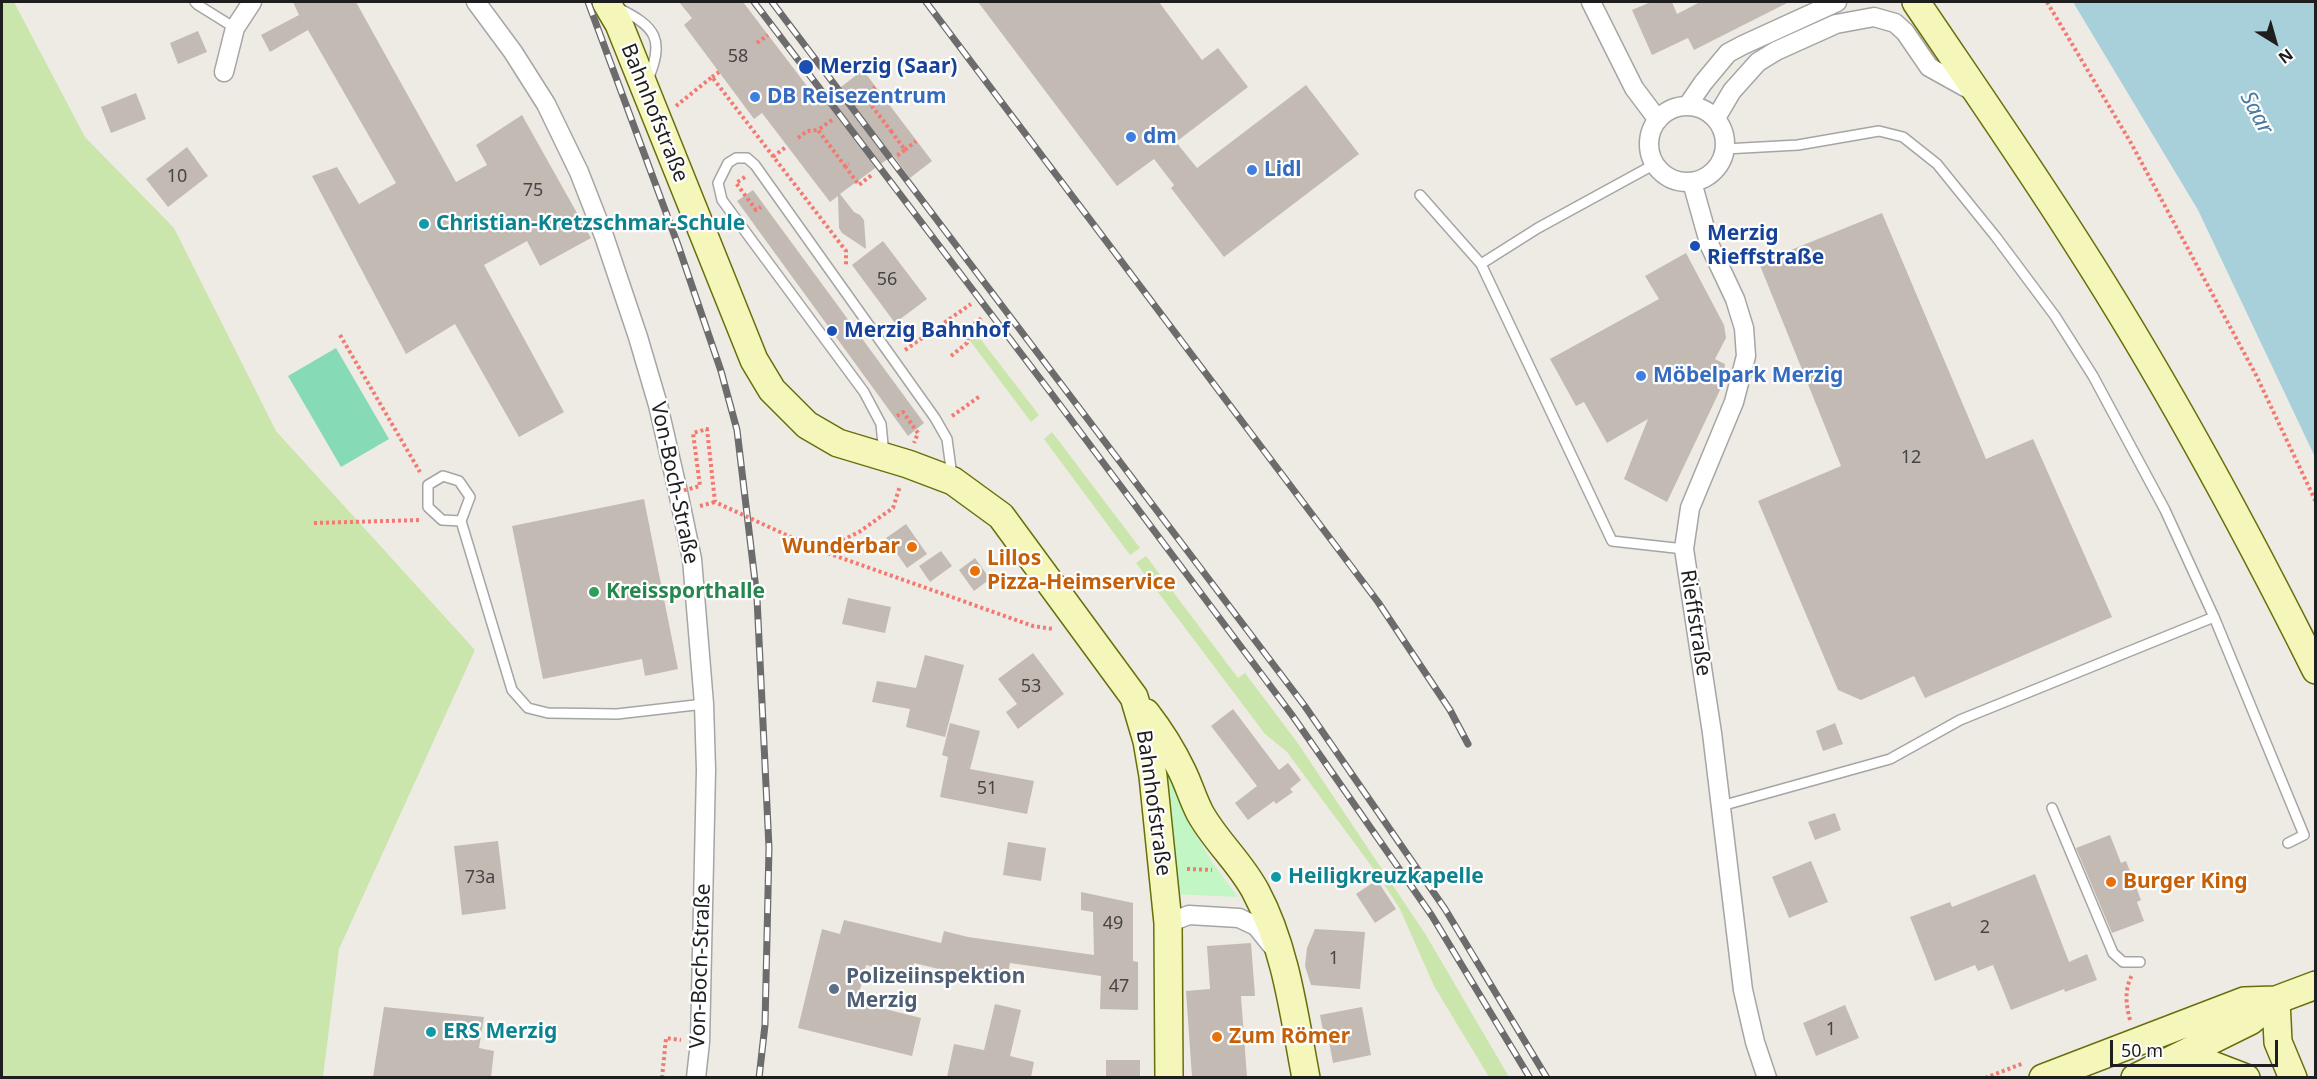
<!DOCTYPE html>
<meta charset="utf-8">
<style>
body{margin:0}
#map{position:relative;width:2317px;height:1079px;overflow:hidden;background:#eeebe4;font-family:"Noto Sans",sans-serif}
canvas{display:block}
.frame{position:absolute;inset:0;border:3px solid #1e1e1e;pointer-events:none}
.north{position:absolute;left:2245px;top:12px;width:60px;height:60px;-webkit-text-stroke:4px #fff;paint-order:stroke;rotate:143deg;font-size:16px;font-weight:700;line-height:24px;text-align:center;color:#1e1e1e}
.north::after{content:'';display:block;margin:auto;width:21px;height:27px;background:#1e1e1e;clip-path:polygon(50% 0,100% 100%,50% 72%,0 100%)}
.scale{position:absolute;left:2110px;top:1040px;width:168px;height:27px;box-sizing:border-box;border:3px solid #1e1e1e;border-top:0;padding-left:8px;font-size:18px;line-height:21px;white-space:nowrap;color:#1e1e1e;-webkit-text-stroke:4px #fff;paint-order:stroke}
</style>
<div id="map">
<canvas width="2317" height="1079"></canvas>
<div class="frame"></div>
<div class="north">N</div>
<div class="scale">50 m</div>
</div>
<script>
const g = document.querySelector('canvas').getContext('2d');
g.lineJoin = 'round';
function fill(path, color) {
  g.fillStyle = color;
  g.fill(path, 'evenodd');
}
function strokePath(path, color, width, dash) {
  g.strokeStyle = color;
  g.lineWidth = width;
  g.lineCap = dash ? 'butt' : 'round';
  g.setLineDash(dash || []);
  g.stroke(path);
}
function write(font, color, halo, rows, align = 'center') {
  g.font = font + ' "Noto Sans",sans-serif';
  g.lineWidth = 4.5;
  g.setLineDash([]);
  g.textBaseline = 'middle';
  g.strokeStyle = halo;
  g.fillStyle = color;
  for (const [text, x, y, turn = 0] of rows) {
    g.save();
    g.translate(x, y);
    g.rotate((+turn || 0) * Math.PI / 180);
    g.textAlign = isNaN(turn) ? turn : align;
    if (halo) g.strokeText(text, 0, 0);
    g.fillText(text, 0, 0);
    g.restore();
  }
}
fill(new Path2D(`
 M2,2h12l71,135 89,91 102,203 199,219 -136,299 -16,128h-321z
 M975,332l64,83 -8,7 -63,-84z
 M1052,432l88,116 -10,7 -86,-116z
 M1146,556l92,122 7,-5 52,69 129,193 83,142h-20l-55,-91 -34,-77 -22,-34 -91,-123 -22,-18 -129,-171z`), '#cbe6ac');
fill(new Path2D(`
 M1171,777l23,54 18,31 26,35 -66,-3 -11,-114z`), '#c3f6c5');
fill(new Path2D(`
 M336,348l53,91 -48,28 -53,-91z`), '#86dab6');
fill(new Path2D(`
 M2073,2h242v455l-117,-247z`), '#a7d0da');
fill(new Path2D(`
 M293,2h63l100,180 31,-17 -11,-20 46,-30 69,123 -51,28 -13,-25 -43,24 80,147 -45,25 -64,-113 -49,30 -94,-178 25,-9 22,37 37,-21 -88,-153 -38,22 -9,-17 38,-20z
 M679,2h64l77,101 43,-33 69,91 -22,17 -17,-23 -53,39 14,18 6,3 4,5 2,29 -24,-16 -3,-5 -1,-32 -8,6 -68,-89 -8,6 -70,-94 8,-7z
 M978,2h181l43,58 16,-12 30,39 -72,55 21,26 109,-83 53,69 -135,103 -53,-69 3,-3 -20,-26 -37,27z
 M1651,2h21l5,12 23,-12h89l-95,48 -6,-12 -36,17 -20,-45z
 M198,31l9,21 -29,12 -8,-21z
 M136,93l10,26 -35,14 -10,-26z
 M187,147l21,29 -40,31 -22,-28z
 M753,190l171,233 -16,13 -171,-235z
 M1882,213l104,246 47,-20 79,178 -187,81 -11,-22 -53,24 -23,-10 -80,-189 83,-35 -82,-203z
 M883,241l44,58 -32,24 -43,-58z
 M1686,253l38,72 2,13 -11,21 10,5 -4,24 -54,114 -43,-23 24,-60 -41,24 -23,-41 -8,4 -26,-47 109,-60 -14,-23z
 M644,499l34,170 -33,7 -3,-17 -99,20 -31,-153z
 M906,524l21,30 -20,14 -21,-30z
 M941,551l11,15 -22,16 -11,-16z
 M975,558l15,21 -16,12 -15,-21z
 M848,598l43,9 -6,26 -43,-9z
 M1033,653l31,41 -46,35 -12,-17 11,-8 -19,-25z
 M925,655l39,10 -19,72 -39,-10 4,-18 -38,-7 5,-21 39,7z
 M1233,709l46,61 9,-7 13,17 -11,9 3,3 -17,12 -2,-3 -26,19 -13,-17 22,-17 -46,-60z
 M950,723l30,8 -10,38 64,12 -7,33 -87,-17 8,-40 -6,-2z
 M1835,723l8,21 -20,7 -7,-20z
 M1835,813l6,17 -26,10 -7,-18z
 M2110,835l11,28 5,-2 15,39 -4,2 7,19 -32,12 -36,-85z
 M498,841l8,68 -44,6 -8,-69z
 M1008,842l38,6 -5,33 -38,-6z
 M1811,861l17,41 -39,16 -17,-41z
 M2035,874l34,88 18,-8 10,26 -32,12 -1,-3 -53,21 -18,-45 -15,6 -3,-6 -40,16 -25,-64 40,-15 2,5z
 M1377,880l19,29 -21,14 -19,-29z
 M1081,892l52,11v58l5,1v48l-38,-1 1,-33 -91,-13 -3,15 -48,-7v3l-45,-11 -3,13 -45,-11 -9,37 64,16 -9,38 -114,-28 24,-99 18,5 4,-14 97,23 3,-12 24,6 126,18 -1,-43 -12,-2z
 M1315,929l50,3 -5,57 -49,-4 -6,-19 2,-18z
 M1251,943l4,53h-14l6,81h-55l-6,-86 24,-2 -3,-43z
 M995,1004l26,6 -11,46 24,6 -3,15h-84l7,-33 30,6z
 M1845,1005l14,33 -43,18 -13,-33z
 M384,1007l100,10 -5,31 15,3 -3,26h-118z
 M1362,1007l9,48 -38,8 -5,-27h-4l-4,-21z
 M1106,1060h34v17h-34z`), '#c3bab4');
const lane = new Path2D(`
 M195,2l3,3 37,23
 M618,8c39,19 47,32 29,74
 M1725,149l73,-4 81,-14 24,6 34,27 59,73 59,79 38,60 72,134 49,107 90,218 -16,8
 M1420,195l61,69 57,-36 117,-64
 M1481,264l131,277 72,8
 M884,455l-3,-31 -17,-32 -142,-192 -4,-17 10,-20 8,-5h11l8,7 180,253 12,21 5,37
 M461,521l-19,-1 -14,-13v-22l15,-9 16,5 11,16 -9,24 51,169 16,18 20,5 69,1 87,-10
 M1721,806l169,-47 70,-39 254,-103
 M2052,808l61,145 10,9h17`);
const street = new Path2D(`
 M476,2l37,50 33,52 33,68 25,64 34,101 20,68 20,87 14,67 12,145 2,66 -6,272 -4,36
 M1591,2l43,86 24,32
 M224,72l11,-44 17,-26
 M1688,105l15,-22 25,-30 15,-8 94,-43
 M1649 144a38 38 0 1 1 76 0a38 38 0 1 1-76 0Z
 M1716,118l16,-27 26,-29 18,-11 60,-27 38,-7 21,6 10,9 24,35 45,25
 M1692,182l18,64 25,53 9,29 2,28 -12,46 -44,106 -6,41 28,184 31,257 12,52 12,36
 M1168,923l21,-8 50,3 17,8 16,20`);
const secondary = new Path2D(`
 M606,2l13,22 135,336 18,30 35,35 31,18 70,21 45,17 48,35 133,181 13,44 6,35 15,147 1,155
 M1916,2c54,80 109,159 161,241 88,137 166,281 239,427
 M1146,713c14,18 26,37 36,58 7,14 11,29 18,42 16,29 41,50 56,79 30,56 38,123 50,186
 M2276,1000l2,42 15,36
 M2170,1068l37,-5 39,15
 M2043,1078l201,-77 32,-1
 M2135,1078l115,-57 26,-21 40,-15`);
strokePath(lane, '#a5a5a5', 12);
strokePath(street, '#a5a5a5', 21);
strokePath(secondary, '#686f0a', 30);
strokePath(new Path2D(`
 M2047,2l84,141 125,232 60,127
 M757,43l11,-8
 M712,77l7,-5
 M864,96l11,-9
 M868,101l23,30 -3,3
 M676,106l36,-29 134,174v14
 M832,120l-14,10 27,36 4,-2
 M891,131l14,19 -10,7
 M798,138l9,-7 11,-1
 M905,150l11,-9
 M773,157l14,-11
 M845,166l14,19 14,-11
 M745,177l-9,6 20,27 5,-3
 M340,335l80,137
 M905,350l66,-46
 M951,356l16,-13 4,-17 11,-8
 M897,416l6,-4 15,21 -4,10
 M952,416l28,-20
 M700,506l15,-4
 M314,523l107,-3
 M821,551l38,-19 34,-24 7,-22
 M822,551l211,75 20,3
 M1187,869l25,1
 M2130,1020c-4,-15 -6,-30 2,-45
 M532,1078h12
 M662,1078l4,-40 15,2
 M1985,1078l39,-15`), '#f27a71', 4, [3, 3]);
strokePath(lane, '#fff', 9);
strokePath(street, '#fff', 18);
strokePath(secondary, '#f5f6ba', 27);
const rail = new Path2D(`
 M588,2l90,243 43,126 16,59 20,168 12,250 -4,177 -6,53
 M754,2l297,391 241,322 140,201 98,162
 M772,2l532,703 141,204 102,169
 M926,2l452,600 72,108 18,34`);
strokePath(rail, '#6c6c6c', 7);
strokePath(rail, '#fff', 4.5, [14]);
strokePath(new Path2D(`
 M678,492l22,-6 -7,-53 14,-4 8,73 106,49`), '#f27a71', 4, [3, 3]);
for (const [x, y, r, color] of [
 [806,67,8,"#1a4fb4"],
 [755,97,6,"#3f7fe0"],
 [1131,137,6,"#3f7fe0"],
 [1252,170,6,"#3f7fe0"],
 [424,224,6,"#0f9aa8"],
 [1695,246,6,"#1a4fb4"],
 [832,331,6,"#1a4fb4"],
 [1641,376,6,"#3f7fe0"],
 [912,547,6,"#e8710a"],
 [975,571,6,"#e8710a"],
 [594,592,6,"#2e9e5b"],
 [1276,877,6,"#0f9aa8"],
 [2111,882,6,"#e8710a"],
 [834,989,6,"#5c6f8a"],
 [431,1032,6,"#0f9aa8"],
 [1217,1037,6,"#e8710a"]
]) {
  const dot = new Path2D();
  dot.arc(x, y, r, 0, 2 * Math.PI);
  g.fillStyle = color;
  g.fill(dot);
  strokePath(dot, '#fff', 2);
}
write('18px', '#474544', null, [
 ["58",738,57],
 ["10",177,177],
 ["75",533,191],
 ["56",887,280],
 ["12",1911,458],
 ["53",1031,687],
 ["51",987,789],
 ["73a",480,878],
 ["49",1113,924],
 ["2",1985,928],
 ["1",1334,959],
 ["47",1119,987],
 ["1",1831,1030]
]);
write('bold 21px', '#164399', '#fff', [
 ["Merzig (Saar)",820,67],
 ["Merzig",1707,234],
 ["Rieffstraße",1707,258],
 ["Merzig Bahnhof",844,331]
], 'left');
write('bold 21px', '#366cbe', '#fff', [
 ["DB Reisezentrum",767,97],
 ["dm",1143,137],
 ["Lidl",1264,170],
 ["Möbelpark Merzig",1653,376]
], 'left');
write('21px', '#1e1e1e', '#fff', [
 ["Bahnhofstraße",654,113,68],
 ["Von-Boch-Straße",674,483,78],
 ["Rieffstraße",1695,623,81],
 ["Bahnhofstraße",1153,803,82],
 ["Von-Boch-Straße",701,966,-88]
]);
write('bold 21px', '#0d838f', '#fff', [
 ["Christian-Kretzschmar-Schule",436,224],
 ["Heiligkreuzkapelle",1288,877],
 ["ERS Merzig",443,1032]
], 'left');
write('bold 21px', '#c56008', '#fff', [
 ["Wunderbar",900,547,"right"],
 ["Lillos",987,559],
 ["Pizza-Heimservice",987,583],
 ["Burger King",2123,882],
 ["Zum Römer",1229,1037]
], 'left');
write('bold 21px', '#27864d', '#fff', [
 ["Kreissporthalle",606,592]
], 'left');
write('bold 21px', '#4e5e75', '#fff', [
 ["Polizeiinspektion",846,977],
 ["Merzig",846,1001]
], 'left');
write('italic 22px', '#4c7aa0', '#fff', [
 ["Saar",2256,113,62]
]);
</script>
